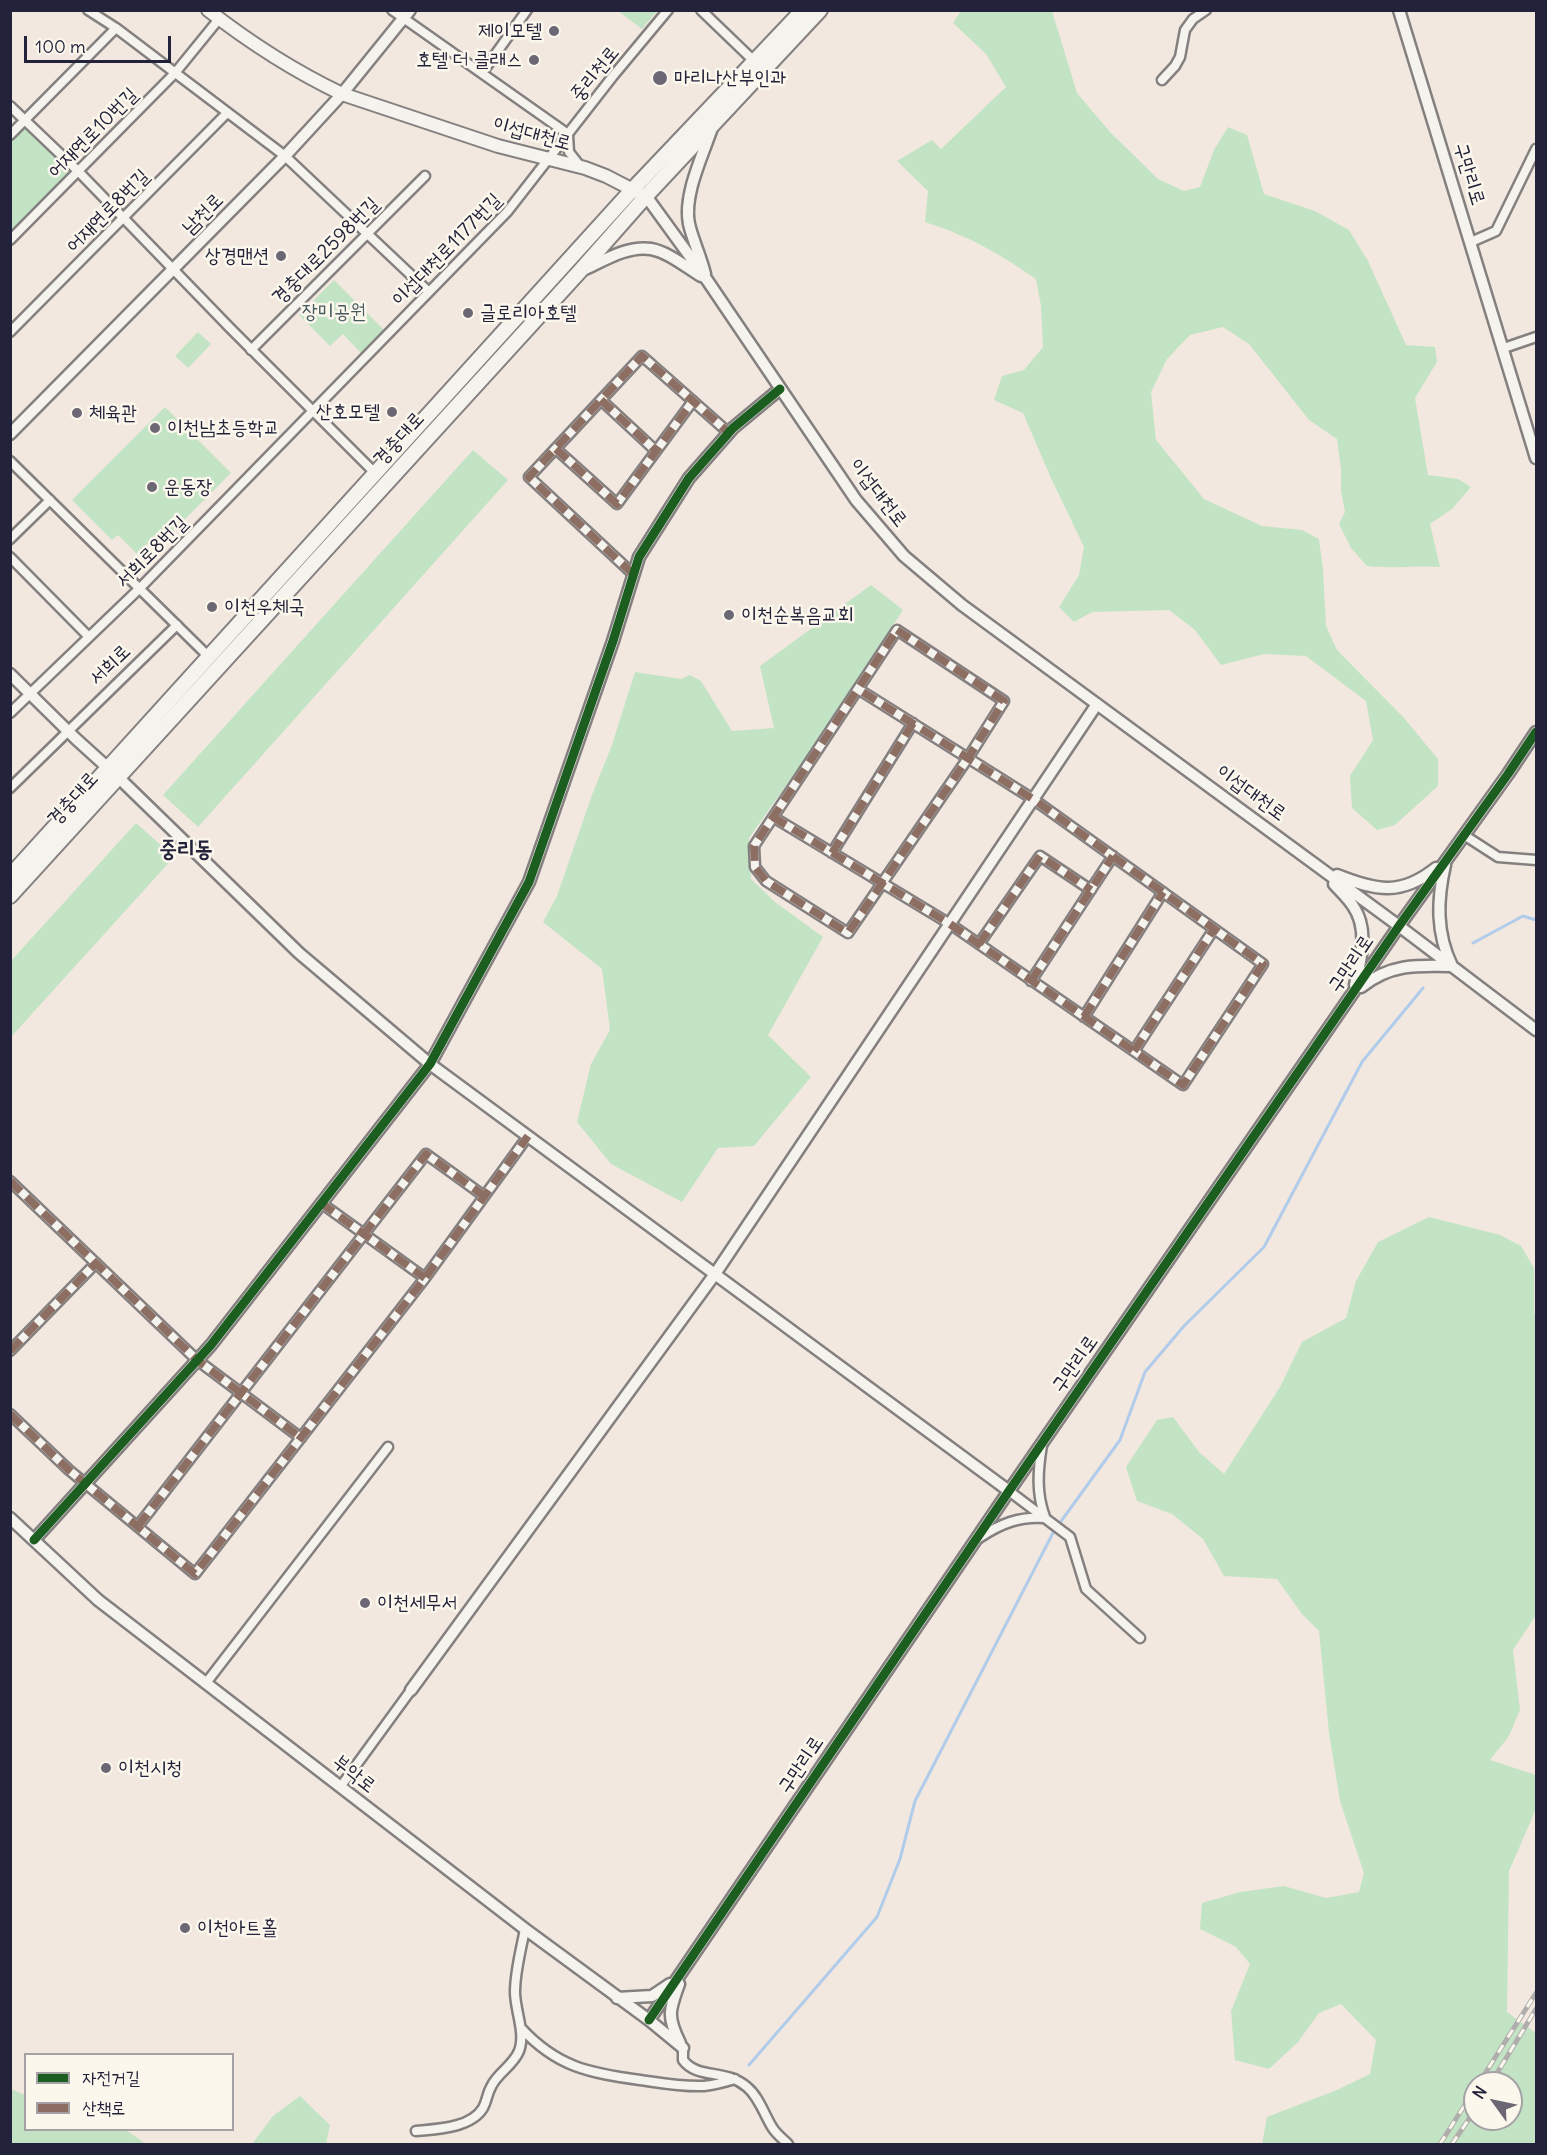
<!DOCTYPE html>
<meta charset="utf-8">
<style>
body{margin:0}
#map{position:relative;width:1547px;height:2155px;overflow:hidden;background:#f2e8df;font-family:Delius,"Poor Story",sans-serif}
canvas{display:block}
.frame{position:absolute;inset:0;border:12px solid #22223b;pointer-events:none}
.legend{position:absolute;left:24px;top:2053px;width:210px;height:78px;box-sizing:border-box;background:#fbf7ec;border:2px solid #a4a2a5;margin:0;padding:8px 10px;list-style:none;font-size:18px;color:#22223b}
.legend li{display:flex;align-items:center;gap:12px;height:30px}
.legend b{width:30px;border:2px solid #a4a2a5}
.north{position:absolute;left:1463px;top:2071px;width:60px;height:60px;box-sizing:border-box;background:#fbf7ec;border:2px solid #a4a2a5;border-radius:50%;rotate:303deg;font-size:16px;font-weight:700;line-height:24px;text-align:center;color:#22223b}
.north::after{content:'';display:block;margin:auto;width:21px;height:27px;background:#6b6774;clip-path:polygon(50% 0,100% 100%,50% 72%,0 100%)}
.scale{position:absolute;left:24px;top:36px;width:147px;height:27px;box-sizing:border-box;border:3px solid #22223b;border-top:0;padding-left:8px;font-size:18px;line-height:21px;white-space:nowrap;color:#22223b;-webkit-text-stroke:4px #fbf7ec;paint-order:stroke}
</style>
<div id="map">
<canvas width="1547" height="2155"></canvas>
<div class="frame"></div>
<ul class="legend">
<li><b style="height:8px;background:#1b5e20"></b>자전거길</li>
<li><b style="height:8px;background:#8d6e63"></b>산책로</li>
</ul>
<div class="north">N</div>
<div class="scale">100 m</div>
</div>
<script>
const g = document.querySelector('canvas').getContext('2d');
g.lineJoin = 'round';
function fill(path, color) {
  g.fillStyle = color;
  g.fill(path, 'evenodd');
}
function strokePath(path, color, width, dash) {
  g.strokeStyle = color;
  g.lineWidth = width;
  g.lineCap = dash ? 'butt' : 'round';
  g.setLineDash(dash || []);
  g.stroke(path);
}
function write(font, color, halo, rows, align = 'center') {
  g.font = font + ' Delius,"Poor Story",sans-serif';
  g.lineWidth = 5;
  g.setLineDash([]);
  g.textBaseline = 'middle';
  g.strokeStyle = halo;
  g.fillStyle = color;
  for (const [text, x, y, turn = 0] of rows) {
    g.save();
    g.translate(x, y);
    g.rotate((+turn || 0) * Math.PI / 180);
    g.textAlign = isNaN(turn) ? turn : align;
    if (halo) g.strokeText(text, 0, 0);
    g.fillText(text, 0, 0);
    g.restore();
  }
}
fill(new Path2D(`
 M618,11h39l-15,18z
 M961,11h91l25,82 33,39 48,47 26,12 16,-4 14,-37 14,-23 19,8 17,59 51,17 34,19 19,31 38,84 29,2 2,15 -22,36 13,77 30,4 13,8 -19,22 -22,15 10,43c-25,-2 -49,2 -73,-1l-16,-18 -12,-24 6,-12 -4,-21v-22l-4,-30 -28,-19 -60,-76 -26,-17 -33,8 -23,24 -16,33 5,48 48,59 58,27 40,4 17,9 4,31 3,56 11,24 67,68 34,41v27l-43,39 -18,5 -25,-22 -2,-32 23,-36 -7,-39 -60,-45 -42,-2 -43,11 -26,-35 -26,-20 -77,2 -18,10 -15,-15 20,-32 5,-28 -33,-69 -28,-65 -29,-13 8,-24 22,-6 19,-23 -2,-41 -5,-27c-38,-26 -67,-43 -111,-57l3,-31 -31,-30 35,-21 9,9 65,-62 -20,-33 -33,-31z
 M25,125l47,47 -61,62v-94z
 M334,280l50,50 -23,23 -18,-19 -13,12 -31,-31z
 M198,332l13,12 -23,24 -13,-12z
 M165,407l66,66 -76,76 -7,-6 -11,11 -19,-19 -6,5 -40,-40z
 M473,450l35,30 -310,347 -35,-32z
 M871,585l32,25 -104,157 -50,71 2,41 24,23 48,35 -55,98 43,42 -57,69 -36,2 -36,54 -71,-38 -34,-42 14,-58 19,-34 -8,-61 -59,-47 14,-26 35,-101 20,-50 23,-73 46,7 9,-4 11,6 31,50 42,-3 -14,-62z
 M136,823l38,34 -163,180v-76z
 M1429,1217l71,18 21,11 13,22v45l2,2v300l-23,35 7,60 -11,26 -19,24 46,15v34l-27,62 -2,141 29,21v111h-274l5,-27 70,-27 33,-16 6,-34 -35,-36 -22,9 -21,29 -29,27 -34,-9 -4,-49 19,-47 -14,-17 -36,-18 2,-26 38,-11 44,-6 42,12 33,-6 5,-19 -24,-72 -11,-68 -10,-102 -17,-17 -25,-35 -53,-3 -21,-37 -31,-25 -35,-13 -11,-34 31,-47 16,-3 26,35 25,22 56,-87 22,-45 44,-24 10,-37 22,-39zM1475,2083h36v36h-36z
 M11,2089l14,6 1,35h100l20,14h-135z
 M300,2096l30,29 -4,19h-74l21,-28z`), '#c2e4c4');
strokePath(new Path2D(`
 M1473,943l50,-27 13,4
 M749,2065l128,-148 23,-58 15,-58 139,-270 66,-91 25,-68 39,-46 80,-79 98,-185 61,-74`), '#b1ccea', 3);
const minor = new Path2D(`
 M88,10l28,18 169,128 144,136
 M392,10l176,124
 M701,10l54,52
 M482,73l45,-63
 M1162,80l13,-14 5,-9 5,-27 8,-11 13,-9
 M10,106l68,65 152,157 145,145
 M10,135l106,-107
 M568,135l1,17 11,14
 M10,240l165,-167 44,-54
 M1471,242l25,-11 40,-82
 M10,332l217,-219
 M1504,348l32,-11
 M251,350l174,-174
 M601,400l55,51
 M556,449l61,55 76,-103
 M10,461l199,196
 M10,539l40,-39
 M10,557l79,80
 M633,574l-104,-97 113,-121 87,77
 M897,630l107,71 -36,57 -120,175 -82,-52 -11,-14 -1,-21z
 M10,713l130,-125 367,-376 106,-136 55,-66
 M10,788l167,-163
 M773,817l177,107 233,161 80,-121 -230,-165 -175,-110
 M1464,835l34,22 38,3
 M832,853l81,-130
 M979,944l61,-88 51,34
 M1031,981l82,-125
 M1084,1017l79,-125
 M1134,1051l80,-122
 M10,1181l187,179 104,78
 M321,1203l104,75
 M10,1351l86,-88
 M10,1414l59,56 126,104 230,-296 103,-142
 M1042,1445c-4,25 -6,48 3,72
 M1009,1491l61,46 16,52 54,49
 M138,1526l288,-372 58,42
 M979,1538c21,-14 40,-22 66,-20
 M206,1683l182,-236
 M341,1786l70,-96
 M521,2028c36,39 68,45 119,52 21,3 42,7 64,6 10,-1 21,-4 31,-7
 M683,2048v12c15,20 42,8 64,27 12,10 17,27 25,40 4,7 11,12 16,17
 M416,2131c21,-2 55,-3 67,-23 4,-7 4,-14 8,-21 6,-14 22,-21 28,-36 7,-18 -4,-40 -4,-59 0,-21 6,-42 10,-63`);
const tertiary = new Path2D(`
 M1399,10l137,448
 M646,196l61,84 149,220 48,56 58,49 437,321 137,104
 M583,270c20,-9 45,-25 68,-21 17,3 35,18 50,27
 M705,274c-4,-17 -12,-33 -16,-50 -6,-29 14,-69 23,-96
 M10,434l275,-278 57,-62 68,-84
 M10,674l66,65 32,29
 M119,778l180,175 131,111 579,427
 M1337,875c40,16 64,21 99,-7
 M1334,884c6,7 14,14 19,22 16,23 8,53 2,79
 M1361,987c29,-23 55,-22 91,-21 -16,-33 -15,-66 -7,-101
 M10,1518l88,82 427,329 124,91 34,28
 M34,1540l177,-195 219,-281 99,-182 84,-241 26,-84 50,-79 44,-50 47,-39
 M411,1690l304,-416 382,-570
 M679,1984c-10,27 -12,33 1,59
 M617,1998l35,-2 18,-12
 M649,2020l360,-529 390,-565 109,-152 28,-42`);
const secondary = new Path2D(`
 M208,10c41,32 86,61 134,84l156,52 87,22 21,8 33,17`);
const primary = new Path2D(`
 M10,876l623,-687 170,-179
 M10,896l570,-625 66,-75 174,-186`);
strokePath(minor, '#848080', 13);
strokePath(tertiary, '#848080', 15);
strokePath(secondary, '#848080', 16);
strokePath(primary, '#848080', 18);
strokePath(minor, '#f5f3ee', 8);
strokePath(tertiary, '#f5f3ee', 10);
strokePath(secondary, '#f5f3ee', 12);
strokePath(primary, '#f5f3ee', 14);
const rail = new Path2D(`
 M1479,2083l57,-90
 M1491,2083l45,-74
 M1440,2144l35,-55
 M1452,2144l23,-34`);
strokePath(rail, '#b0adad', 5);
strokePath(rail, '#fbf7ec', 3, [9]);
strokePath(new Path2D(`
 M601,400l55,51
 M556,449l61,55 76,-103
 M633,574l-104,-97 113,-121 87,77
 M897,630l107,71 -36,57 -120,175 -82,-52 -11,-14 -1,-21z
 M773,817l177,107 233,161 80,-121 -230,-165 -175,-110
 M832,853l81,-130
 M979,944l61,-88 51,34
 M1031,981l82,-125
 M1084,1017l79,-125
 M1134,1051l80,-122
 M10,1181l187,179 104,78
 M321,1203l104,75
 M10,1351l86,-88
 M10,1414l59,56 126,104 230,-296 103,-142
 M138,1526l288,-372 58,42`), '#8d6e63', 8, [15, 8]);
strokePath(new Path2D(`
 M34,1540l177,-195 219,-281 99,-182 84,-241 26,-84 50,-79 44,-50 47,-39
 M649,2020l360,-529 390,-565 109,-152 28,-42`), '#1b5e20', 9);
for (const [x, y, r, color] of [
 [554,31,6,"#6b6774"],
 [534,60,6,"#6b6774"],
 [660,78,8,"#6b6774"],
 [281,256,6,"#6b6774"],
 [468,313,6,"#6b6774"],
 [392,412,6,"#6b6774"],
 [77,413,6,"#6b6774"],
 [155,428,6,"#6b6774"],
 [152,487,6,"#6b6774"],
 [212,607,6,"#6b6774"],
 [729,615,6,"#6b6774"],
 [365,1603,6,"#6b6774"],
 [106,1768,6,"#6b6774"],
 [185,1928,6,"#6b6774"]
]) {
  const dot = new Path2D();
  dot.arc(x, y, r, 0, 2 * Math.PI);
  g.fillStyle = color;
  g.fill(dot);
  strokePath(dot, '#fbf7ec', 2);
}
write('20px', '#22223b', '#fbf7ec', [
 ["제이모텔",542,31,"right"],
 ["호텔 더 클래스",522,60,"right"],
 ["마리나산부인과",674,78],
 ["상경맨션",269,256,"right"],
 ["글로리아호텔",480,313],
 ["산호모텔",380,412,"right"],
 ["체육관",89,413],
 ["이천남초등학교",167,428],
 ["운동장",164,487],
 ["이천우체국",224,607],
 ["이천순복음교회",741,615],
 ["이천세무서",377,1603],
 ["이천시청",118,1768],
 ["이천아트홀",197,1928]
], 'left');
write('20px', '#22223b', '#fbf7ec', [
 ["중리천로",595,74,-51],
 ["어재연로10번길",93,133,-45],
 ["이섭대천로",532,134,15],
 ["구만리로",1469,174,73],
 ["어재연로8번길",108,211,-45],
 ["남천로",203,214,-45],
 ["이섭대천로1177번길",447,250,-46],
 ["경충대로2598번길",326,251,-45],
 ["경충대로",399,439,-48],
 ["이섭대천로",878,493,52],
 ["서희로8번길",152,552,-45],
 ["서희로",110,665,-44],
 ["이섭대천로",1251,793,36],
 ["경충대로",73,799,-48],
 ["구만리로",1351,964,-56],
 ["구만리로",1075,1364,-55],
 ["구만리로",801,1765,-56],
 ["부악로",354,1774,38]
]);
write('20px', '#465b5e', '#fbf7ec', [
 ["장미공원",334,312]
]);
write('bold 22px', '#22223b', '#fbf7ec', [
 ["중리동",186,850]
]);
</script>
